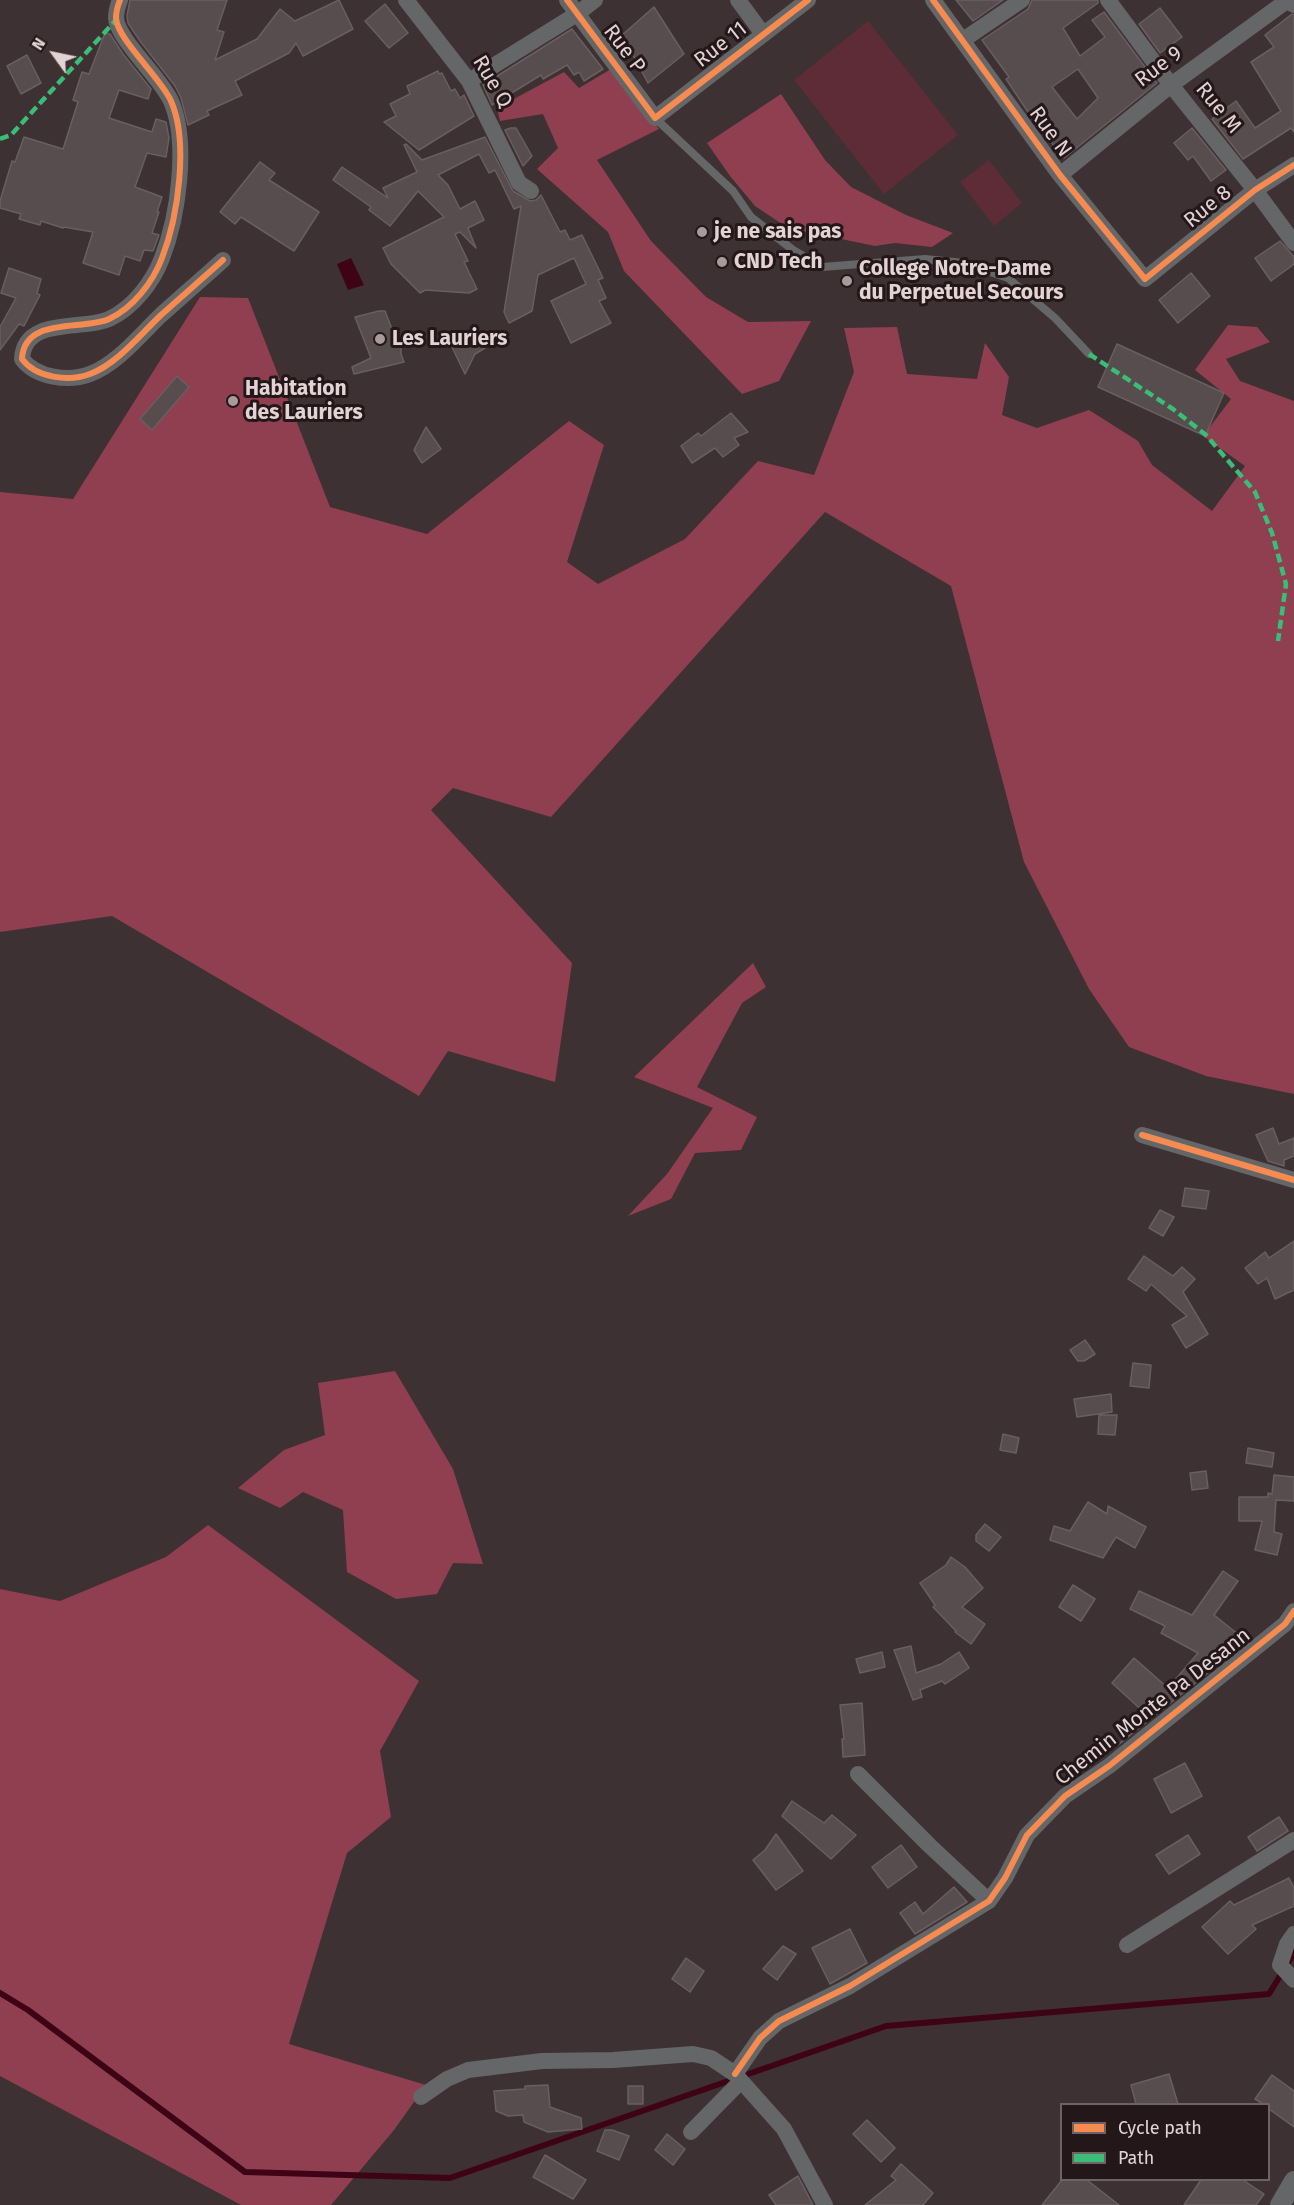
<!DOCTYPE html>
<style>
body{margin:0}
#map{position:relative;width:1294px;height:2205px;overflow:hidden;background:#3e3133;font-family:"Fira Sans",sans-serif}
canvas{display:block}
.legend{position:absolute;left:1060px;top:2103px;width:210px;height:78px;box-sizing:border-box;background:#231719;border:2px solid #706264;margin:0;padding:8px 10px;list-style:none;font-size:18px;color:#e4d3d5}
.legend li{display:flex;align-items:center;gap:12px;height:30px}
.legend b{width:30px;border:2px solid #706264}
.north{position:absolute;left:24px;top:24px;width:60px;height:60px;-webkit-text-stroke:4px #231719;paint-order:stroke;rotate:303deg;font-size:16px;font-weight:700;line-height:24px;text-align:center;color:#e4d3d5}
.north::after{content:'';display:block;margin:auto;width:21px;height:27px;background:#e4d3d5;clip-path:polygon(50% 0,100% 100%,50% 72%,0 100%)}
</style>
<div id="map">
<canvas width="1294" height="2205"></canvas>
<ul class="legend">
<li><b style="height:8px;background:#f68b52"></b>Cycle path</li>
<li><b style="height:8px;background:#3abd76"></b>Path</li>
</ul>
<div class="north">N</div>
</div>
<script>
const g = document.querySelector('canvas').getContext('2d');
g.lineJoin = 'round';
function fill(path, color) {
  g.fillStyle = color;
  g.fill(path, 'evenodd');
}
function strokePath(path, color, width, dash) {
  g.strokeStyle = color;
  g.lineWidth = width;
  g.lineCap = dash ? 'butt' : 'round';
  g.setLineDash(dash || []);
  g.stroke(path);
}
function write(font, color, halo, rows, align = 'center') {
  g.font = font + ' "Fira Sans",sans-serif';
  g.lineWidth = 6;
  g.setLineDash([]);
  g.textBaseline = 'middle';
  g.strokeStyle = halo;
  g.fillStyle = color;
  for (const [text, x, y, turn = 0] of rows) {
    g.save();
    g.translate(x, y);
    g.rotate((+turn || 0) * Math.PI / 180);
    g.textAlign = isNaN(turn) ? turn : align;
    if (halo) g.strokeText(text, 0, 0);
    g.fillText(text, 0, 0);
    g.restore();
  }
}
fill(new Path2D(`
 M868,21l90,114 -74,59 -90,-114z
 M989,160l33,43 -28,23 -34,-44z`), '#5e2c36');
fill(new Path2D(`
 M611,69l48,60 -62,31 54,81 55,56 42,25 63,-1 -32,60 -37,13 -118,-123 -16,-39 -71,-63 21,-21 -15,-34 -43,7 -3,-13 67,-36 15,16z
 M781,94l44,66 26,27 55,28 47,18 -21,14 -37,-4 -20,3 -87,-18 -33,-22 -25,-30 -23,-33z
 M200,297l48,1 82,209 97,27 142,-113 35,24 -37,117 31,22 87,-45 73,-78 56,14 40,-103 -10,-44 53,-1 10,47 70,5 8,-36 24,34 -7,38 35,13 52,-18 49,31 14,24 60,46 33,-45 -42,-30 28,-37 -36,-29 33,-45 29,2 13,15 -44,17 14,22 54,20v693l-88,-18 -77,-29 -40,-58 -65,-127 -73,-276 -126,-74 -274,305 -98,-29 -22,22 141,153 -17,119 -107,-31 -29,45 -307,-180 -112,16v-440l73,7z
 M753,963l13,24 -24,16 -45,84 60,30 -16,33 -46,3 -24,46 -43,17 39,-42 46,-66 -79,-31z
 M395,1371l58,98 30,95 -30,-1 -16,31 -41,5 -49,-27 -4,-62 -40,-18 -23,16 -42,-20 46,-38 41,-15 -7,-52z
 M208,1525l211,156 -39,70 11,66 -44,36 -58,191 137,41 -32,45 -63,75h-90l-241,-129v-487l60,12 106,-44z`), '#8f3f50');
fill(new Path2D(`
 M351,258l13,27 -16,5 -11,-26z`), '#3e0415');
strokePath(new Path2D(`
 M0,1993l28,17 217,162 205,6 436,-152 383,-32 25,-41`), '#3e0415', 6);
const building = new Path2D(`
 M130,0h97l-10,30 7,2 -9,28 42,-21 23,-30 15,12 44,-21 14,29 -50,27 -7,-13 -7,10 -54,28 7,14 -35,16 2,4 -21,10 -7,-27 -6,-12 -35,-45 -12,-18 -1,-7z
 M956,0h47l-30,21z
 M1032,0h66v3l-35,25 17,28 25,-19 -13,-17 12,-8 53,71 -93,75 -28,-34 -30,-45 3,-2 -27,-37 46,-31zM1078,69l20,29 -21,21 -25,-32z
 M385,4l23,29 -19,15 -24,-27z
 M654,7l30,47 -36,29 -26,-48z
 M1160,8l22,29 -22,16 -21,-29z
 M1292,14l2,1v117l-3,-4 -48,31 -31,-40 24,-18 19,27 26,-17 -30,-49 23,-15 -9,-12z
 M572,29l31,40 -19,12 -5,-9 -5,3 -7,-10 -24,14 -2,-4 -49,30 -9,-20z
 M105,33l5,1 13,20 28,35 -3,10 -29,-9 -10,28 43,14 4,-13 10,3 3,16 -3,19 -19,-4 -12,34 27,10 -5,15h2l-7,21 7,2 -6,16 -9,-1 -4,11 -15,-5 -6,19 -36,-12 10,-31 -29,-5 -1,1 -22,-7 -1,4 -21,-6 2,-5 -21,-6v-7l12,-40 3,1 9,-25 39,12 15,-47 -5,-2 9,-28 7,2z
 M27,55l14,28 -20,11 -14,-28z
 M438,71l1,3 3,-1 9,18 4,-2 5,9 4,-3 10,21 -55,34 -35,-28 12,-6 -6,-12 20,-10 -3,-8z
 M511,128h5l16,28 -9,10 -18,-36z
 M1192,128l34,42 -15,11 -18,-25 -5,4 -14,-17z
 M485,137l28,54 17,10 6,-1 5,-5 19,37 5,-2 5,10 12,-5 21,43 -5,2 8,18 -7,3 12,22 -40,20 -20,-42 35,-17 -12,-26 -36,17 -6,36 -23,12 -5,-11 17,-106 -7,3 -19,-39 -6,3 -10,-19 -41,21 10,10 12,24 15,-8 9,19 -16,8 8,20 -16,-16 -5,2 13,27 -4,1 13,27 -8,4 -44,-3 -5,3 -29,-29 -8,-16 61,-31 -26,-26 -28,35 -21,-16 2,-3 -38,-27 9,-13 46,31 -5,-10 34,-16 -13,-27 2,-1 16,16z
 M260,162l15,11 -6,7 50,32 -25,39 -53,-34 -6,7 -15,-12z
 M1280,241l14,16v7l-23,17 -16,-23z
 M9,268l32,11 -4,14 3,2 -16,31 -5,-2 -19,26v-23l16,-29 -15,-5z
 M1191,273l19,23 -32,27 -19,-23z
 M379,311h6l13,34 3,-2v11l3,8 -50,12 -2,-7 19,-9 -16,-41z
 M477,330l8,18 -10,6 -10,20 -15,-31z
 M1117,344l107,49 -19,43 -107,-49z
 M177,376l12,11 -37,43 -12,-11z
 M731,413l17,19 -14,6 5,7 -16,12 -8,-9 -23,15 -11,-17 17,-13 3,3z
 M426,427l15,22 -19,14 -8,-13z
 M1273,1128l6,16 15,-6v18l-10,4v6l-16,-5 -12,-26z
 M1185,1188l24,3 -3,18 -24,-3z
 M1160,1210l14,7 -11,19 -14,-8z
 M1294,1241v49l-19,9 -8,-21 -9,6 -13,-16 20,-16 4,6z
 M1144,1256l29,20 9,-9 13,12 -12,13 25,42 -22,14 -14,-23 15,-9 -36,-32 -5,7 -18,-12z
 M1085,1340l10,14 -11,7h-6l-8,-11z
 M1133,1363l18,2 -2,23 -19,-2z
 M1111,1394l1,18 -35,5 -3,-18z
 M1099,1415h18l-2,20 -17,-1z
 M1003,1434l16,4 -3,15 -16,-3z
 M1248,1448l26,5 -2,14 -26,-4z
 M1206,1471l2,17 -16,2 -2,-17z
 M1274,1475l20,2v24l-18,-1 -2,32 8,2 -5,21 -22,-5 7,-29h-23v-24h29v-4l4,1z
 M1088,1502l19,12 1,-8 38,21 -11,21 -19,-11 -13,21 -53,-18 4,-14 16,5z
 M985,1524l16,13 -12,14 -13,-10v-6z
 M951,1557l14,10 18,21 -21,19 23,17 -14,20 -16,-12 1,-1 -23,-24 2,-2 -15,-22 26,-18z
 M1223,1571l15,10 -24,34 25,20 -13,16 3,2 -4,6 -107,86 30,-29 -36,-33 22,-25 34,30 30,-35 -37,-20 4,-7 -35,-17 9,-18 53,24z
 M1073,1585l22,14 -14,22 -22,-14z
 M911,1646l5,27 25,-9 18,-12 10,16 -24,16 -3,-3 -22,9 2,7 -9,3 -19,-50z
 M882,1652l3,15 -25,6 -4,-14z
 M862,1703l3,52 -22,2 -1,-18h2l-4,-34z
 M1185,1763l17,33 -31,17 -17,-34z
 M792,1801l32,22 8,-8 24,20 -25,24 -49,-43z
 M1279,1817l9,14 -31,20 -9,-14z
 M776,1834l27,37 -27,19 -23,-30 12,-10z
 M1188,1835l12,19 -31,20 -13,-19z
 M901,1845l16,22 -29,21 -16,-21z
 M1289,1878l5,10v18l-42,19 4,4 -28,25 -26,-27 28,-26 4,4z
 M954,1887l13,15 -52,32 -15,-21 15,-11 8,12z
 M850,1929l17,34 -37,21 -18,-36z
 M783,1946l13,8 -19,26 -14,-11z
 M686,1958l18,13 -14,21 -18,-13z
 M1169,2074l9,30h-42l-5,-19z
 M1272,2075l22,16v36l-25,-18v-5h-6l-8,-5z
 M548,2085l2,22 31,11 1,11 -34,3 -24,-10 -1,-7 -15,1 -12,-5 -2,-20 31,-2v-3z
 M628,2086h15v18h-15z
 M867,2120l28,28 -14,14 -28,-28z
 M605,2130h7l17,6 -10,24 -22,-9z
 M667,2134l18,15 -12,16 -18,-15z
 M545,2155l41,25 -13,19 -40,-22z
 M901,2164l32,29 -10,12h-58l31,-25 -5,-4z
 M798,2176l15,29h-37l-7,-10z
 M1062,2180h25l32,25h-77z
 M1201,2180h42l21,14 -8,11h-72z`);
fill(building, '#574c4e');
strokePath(building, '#695e60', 1.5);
strokePath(new Path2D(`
 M655,118l78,73 18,26 42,33 29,17 103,-8 39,4 44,15 47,40 34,36`), '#646667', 8);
strokePath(new Path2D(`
 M120,0c-2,5 -4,12 -4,18 1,21 45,60 55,83 18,41 7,116 -9,157 -9,24 -29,50 -53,61 -26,12 -85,-3 -87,40 14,19 47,23 68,15 27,-10 50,-39 71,-59 20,-18 41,-36 62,-55
 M406,0l63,81 50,102 12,8
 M567,0l88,118 153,-118
 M738,0l25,34
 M933,0l127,175 85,104 110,-89 39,-25
 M1108,0l63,85 84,105 39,53
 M963,40l59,-40
 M469,81l108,-67 18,-14
 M1060,175l111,-90 117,-85
 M1142,1135l152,45
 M858,1774l72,72 59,55
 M1294,1934l-7,10 -7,21 14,15
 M1127,1945l167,-105
 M735,2074l25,-36 19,-17 71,-35 139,-85 16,-23 22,-43 38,-39 44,-30 176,-142 9,-13
 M421,2097l26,-18 21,-9 74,-9 71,-1 80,-6 18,4 24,16 49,55 41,76
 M691,2132l50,-51`), '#646667', 16);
strokePath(new Path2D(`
 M1292,0l2,3
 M1280,2205l14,-24`), '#646667', 20);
strokePath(new Path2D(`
 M0,139l11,-4 105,-115
 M1089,354l84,55 33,26 49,57 17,41 14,51 -8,57`), '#3abd76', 4.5, [9, 4.5]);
strokePath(new Path2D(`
 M120,0c-2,5 -4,12 -4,18 1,21 45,60 55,83 18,41 7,116 -9,157 -9,24 -29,50 -53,61 -26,12 -85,-3 -87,40 14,19 47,23 68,15 27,-10 50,-39 71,-59 20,-18 41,-36 62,-55
 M567,0l88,118 153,-118
 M933,0l127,175 85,104 110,-89 39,-25
 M1142,1135l152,45
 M735,2074l25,-36 19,-17 71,-35 139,-85 16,-23 22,-43 38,-39 44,-30 176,-142 9,-13`), '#f68b52', 6);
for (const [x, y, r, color] of [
 [702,232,6,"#aa9a9c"],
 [722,262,6,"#aa9a9c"],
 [847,281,6,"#aa9a9c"],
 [380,339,6,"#aa9a9c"],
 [233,401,6,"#aa9a9c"]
]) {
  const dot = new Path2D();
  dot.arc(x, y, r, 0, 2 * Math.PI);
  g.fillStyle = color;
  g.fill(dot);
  strokePath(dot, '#231719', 2);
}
write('21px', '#e4d3d5', '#231719', [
 ["Rue 11",721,45,-38],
 ["Rue P",624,49,53],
 ["Rue 9",1159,67,-37],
 ["Rue Q",492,82,59],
 ["Rue M",1218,108,51],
 ["Rue N",1050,132,54],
 ["Rue 8",1208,207,-39],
 ["Chemin Monte Pa Desann",1153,1707,-38]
]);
write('bold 21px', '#e4d3d5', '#231719', [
 ["je ne sais pas",714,232],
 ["CND Tech",734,262],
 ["College Notre-Dame",859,269],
 ["du Perpetuel Secours",859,293],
 ["Les Lauriers",392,339],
 ["Habitation",245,389],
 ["des Lauriers",245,413]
], 'left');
</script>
